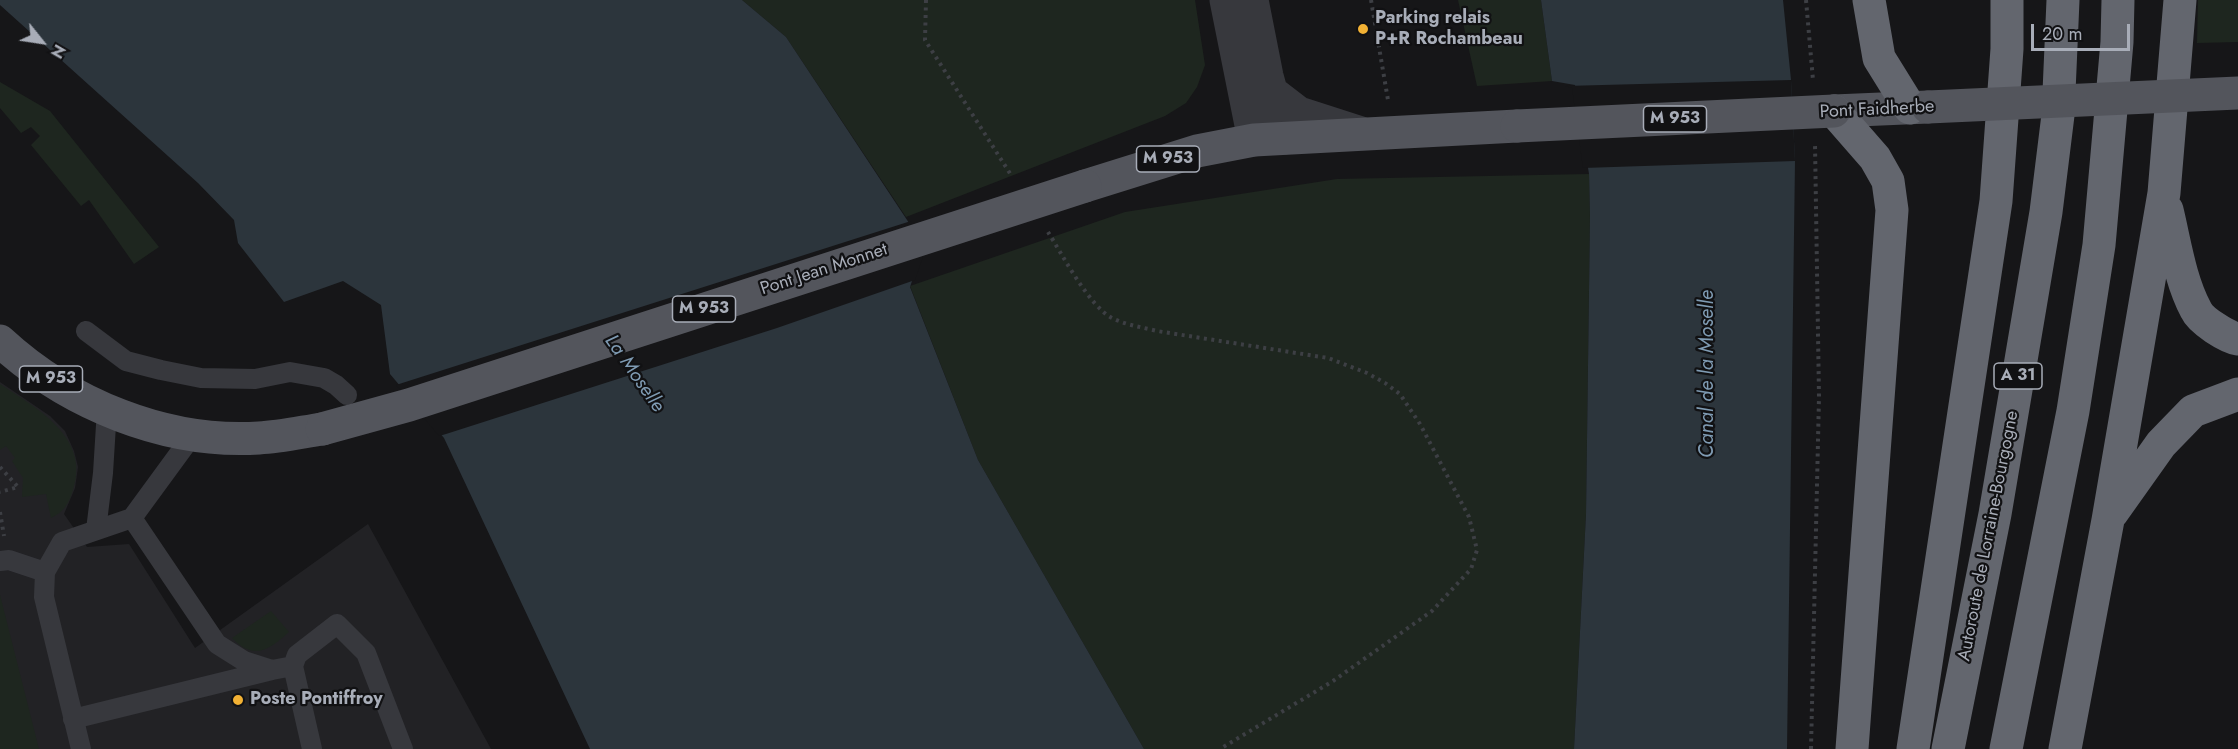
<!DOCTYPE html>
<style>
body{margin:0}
#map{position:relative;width:2238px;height:749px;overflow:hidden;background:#161618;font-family:Jost,sans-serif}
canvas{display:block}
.north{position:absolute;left:12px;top:12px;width:60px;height:60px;-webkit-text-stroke:4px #111113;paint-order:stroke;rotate:120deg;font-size:16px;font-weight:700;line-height:24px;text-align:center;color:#a8adb8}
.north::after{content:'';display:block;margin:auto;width:21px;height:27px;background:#a8adb8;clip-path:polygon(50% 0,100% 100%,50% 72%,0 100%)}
.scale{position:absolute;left:2031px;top:24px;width:99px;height:27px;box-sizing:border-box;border:3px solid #a8adb8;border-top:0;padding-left:8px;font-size:18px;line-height:21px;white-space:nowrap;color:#a8adb8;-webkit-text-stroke:4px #111113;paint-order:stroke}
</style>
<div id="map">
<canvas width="2238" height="749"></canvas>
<div class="north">N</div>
<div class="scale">20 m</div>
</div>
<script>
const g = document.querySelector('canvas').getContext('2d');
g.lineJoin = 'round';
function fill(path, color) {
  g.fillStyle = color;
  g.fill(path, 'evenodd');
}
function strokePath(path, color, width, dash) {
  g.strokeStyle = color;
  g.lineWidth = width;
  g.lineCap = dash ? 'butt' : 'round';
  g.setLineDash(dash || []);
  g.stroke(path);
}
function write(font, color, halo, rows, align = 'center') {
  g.font = font + ' Jost,sans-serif';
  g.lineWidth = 4.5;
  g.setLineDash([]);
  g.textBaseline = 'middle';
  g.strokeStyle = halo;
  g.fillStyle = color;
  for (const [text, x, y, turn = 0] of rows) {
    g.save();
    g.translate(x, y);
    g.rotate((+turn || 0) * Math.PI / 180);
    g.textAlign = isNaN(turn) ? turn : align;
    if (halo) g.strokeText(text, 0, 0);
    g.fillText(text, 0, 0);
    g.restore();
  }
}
fill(new Path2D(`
 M0,382l50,34 15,15 9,20 4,16 -3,21 -11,26 23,33 42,-3 66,104 173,-124 123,225h-491z`), '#222225');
fill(new Path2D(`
 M742,0h453l10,65 -8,22 -11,16 -21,13 -259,101 -120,-180z
 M1458,0h83l11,81 -75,5z
 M2198,0h40v42l-41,1z
 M0,82l50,29 109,136 -25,17 -45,-64 -8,6 -50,-61 9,-9 -9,-9 -10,6 -21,-25z
 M1589,174l1,42 -4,298 -12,235h-430l-166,-289 -68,-174 215,-74 212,-33z
 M0,384c36,24 91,53 73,106 -4,13 -9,22 -22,28l-5,-24 -24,3 1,-19 -11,-17 3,-3 -9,-12 -6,4z
 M0,595l39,154h-39z
 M271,611l18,21c-20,18 -35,29 -57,6z`), '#1e261f');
fill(new Path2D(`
 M0,0h742l44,37 125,189 9,31 -10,30 68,173 166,289h-554l-146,-311 -54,-64 -9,-69 -38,-24 -59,21 -46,-59 -4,-23 -36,-37 -198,-178z
 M1541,0h242l8,80 4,81 -8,588h-213l12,-235 4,-298 -1,-42 -14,-89 -23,-4z`), '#2c353c');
fill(new Path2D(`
 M1791,80l4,81 -212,7 -11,-80 -7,-2z
 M911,221l12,36 -8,23 -138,48 -331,106 -7,2 -43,-51z`), '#161618');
strokePath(new Path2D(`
 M926,0l-1,40 86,135
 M1371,0l17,100
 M1806,0l7,80
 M1048,232c14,22 41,74 64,86 14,7 29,9 45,13l171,27 39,15 18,10 15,11 20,30 49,93 8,33 -6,19 -39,42 -99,70 -113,68
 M0,467l18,20 -18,5
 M0,512l4,24
 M1811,749l8,-352 -4,-253`), '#3d3f44', 4, [3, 4.5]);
strokePath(new Path2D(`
 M86,331l40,30 35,9 40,8 54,1 35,-7 34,6 12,7 11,10
 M132,518l85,126 27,17 28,9
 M96,530l7,-57 4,-64
 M0,561l9,-1 36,12 17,-30 70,-24 60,-82
 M45,572l-1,25 37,152
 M293,666l4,-11 40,-31 29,29 37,96
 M73,719l199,-49 21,-4 19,83`), '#37383d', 20);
strokePath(new Path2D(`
 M1226,0l28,140
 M1252,0l15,76 17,62
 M1273,93l26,20 62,20`), '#37383d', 33);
strokePath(new Path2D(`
 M1834,111l94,-4
 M1085,186l112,-35 57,-11 263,-14
 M0,341c68,63 166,103 259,97 21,-1 43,-6 63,-9`), '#53555c', 33);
strokePath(new Path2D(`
 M1869,0l10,58 31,50
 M1834,111l41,47 13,23 4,29 -40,539
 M2167,210c8,33 13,70 29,100 5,11 31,27 42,29
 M2112,513l49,-69 32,-33 45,-17
 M1913,749l83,-548 11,-152v-49
 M1948,749l47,-235 51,-302 12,-97 5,-115
 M2006,749l67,-338 26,-166 18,-203 1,-42
 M2065,749l43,-229 56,-327 16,-193`), '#63666e', 33);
strokePath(new Path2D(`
 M1928,107l310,-14
 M1517,126l317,-15
 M322,429l87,-24 676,-219`), '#53555c', 33);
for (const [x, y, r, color] of [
 [1363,29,6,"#f2b134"],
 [238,700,6,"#f2b134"]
]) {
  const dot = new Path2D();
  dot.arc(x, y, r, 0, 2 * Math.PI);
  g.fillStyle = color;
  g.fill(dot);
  strokePath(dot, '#111113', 2);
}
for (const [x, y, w] of [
 [1675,119,63],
 [1168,159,63],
 [704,309,63],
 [2018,376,48],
 [51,379,63]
]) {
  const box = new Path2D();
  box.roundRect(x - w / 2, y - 13, w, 26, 4.5);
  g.fillStyle = '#111113';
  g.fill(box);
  strokePath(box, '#a8adb8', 1.5);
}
write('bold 16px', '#a8adb8', null, [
 ["M 953",1675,119],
 ["M 953",1168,159],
 ["M 953",704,309],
 ["A 31",2018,376],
 ["M 953",51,379]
]);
write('bold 18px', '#a8adb8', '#111113', [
 ["Parking relais",1375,19],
 ["P+R Rochambeau",1375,40],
 ["Poste Pontiffroy",250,700]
], 'left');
write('18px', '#a8adb8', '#111113', [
 ["Pont Faidherbe",1877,110,-3],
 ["Pont Jean Monnet",824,270,-18],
 ["Autoroute de Lorraine-Bourgogne",1989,536,-79]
]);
write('italic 20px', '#7f9bb3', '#111113', [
 ["La Moselle",634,374,55],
 ["Canal de la Moselle",1708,374,-90]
]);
</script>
